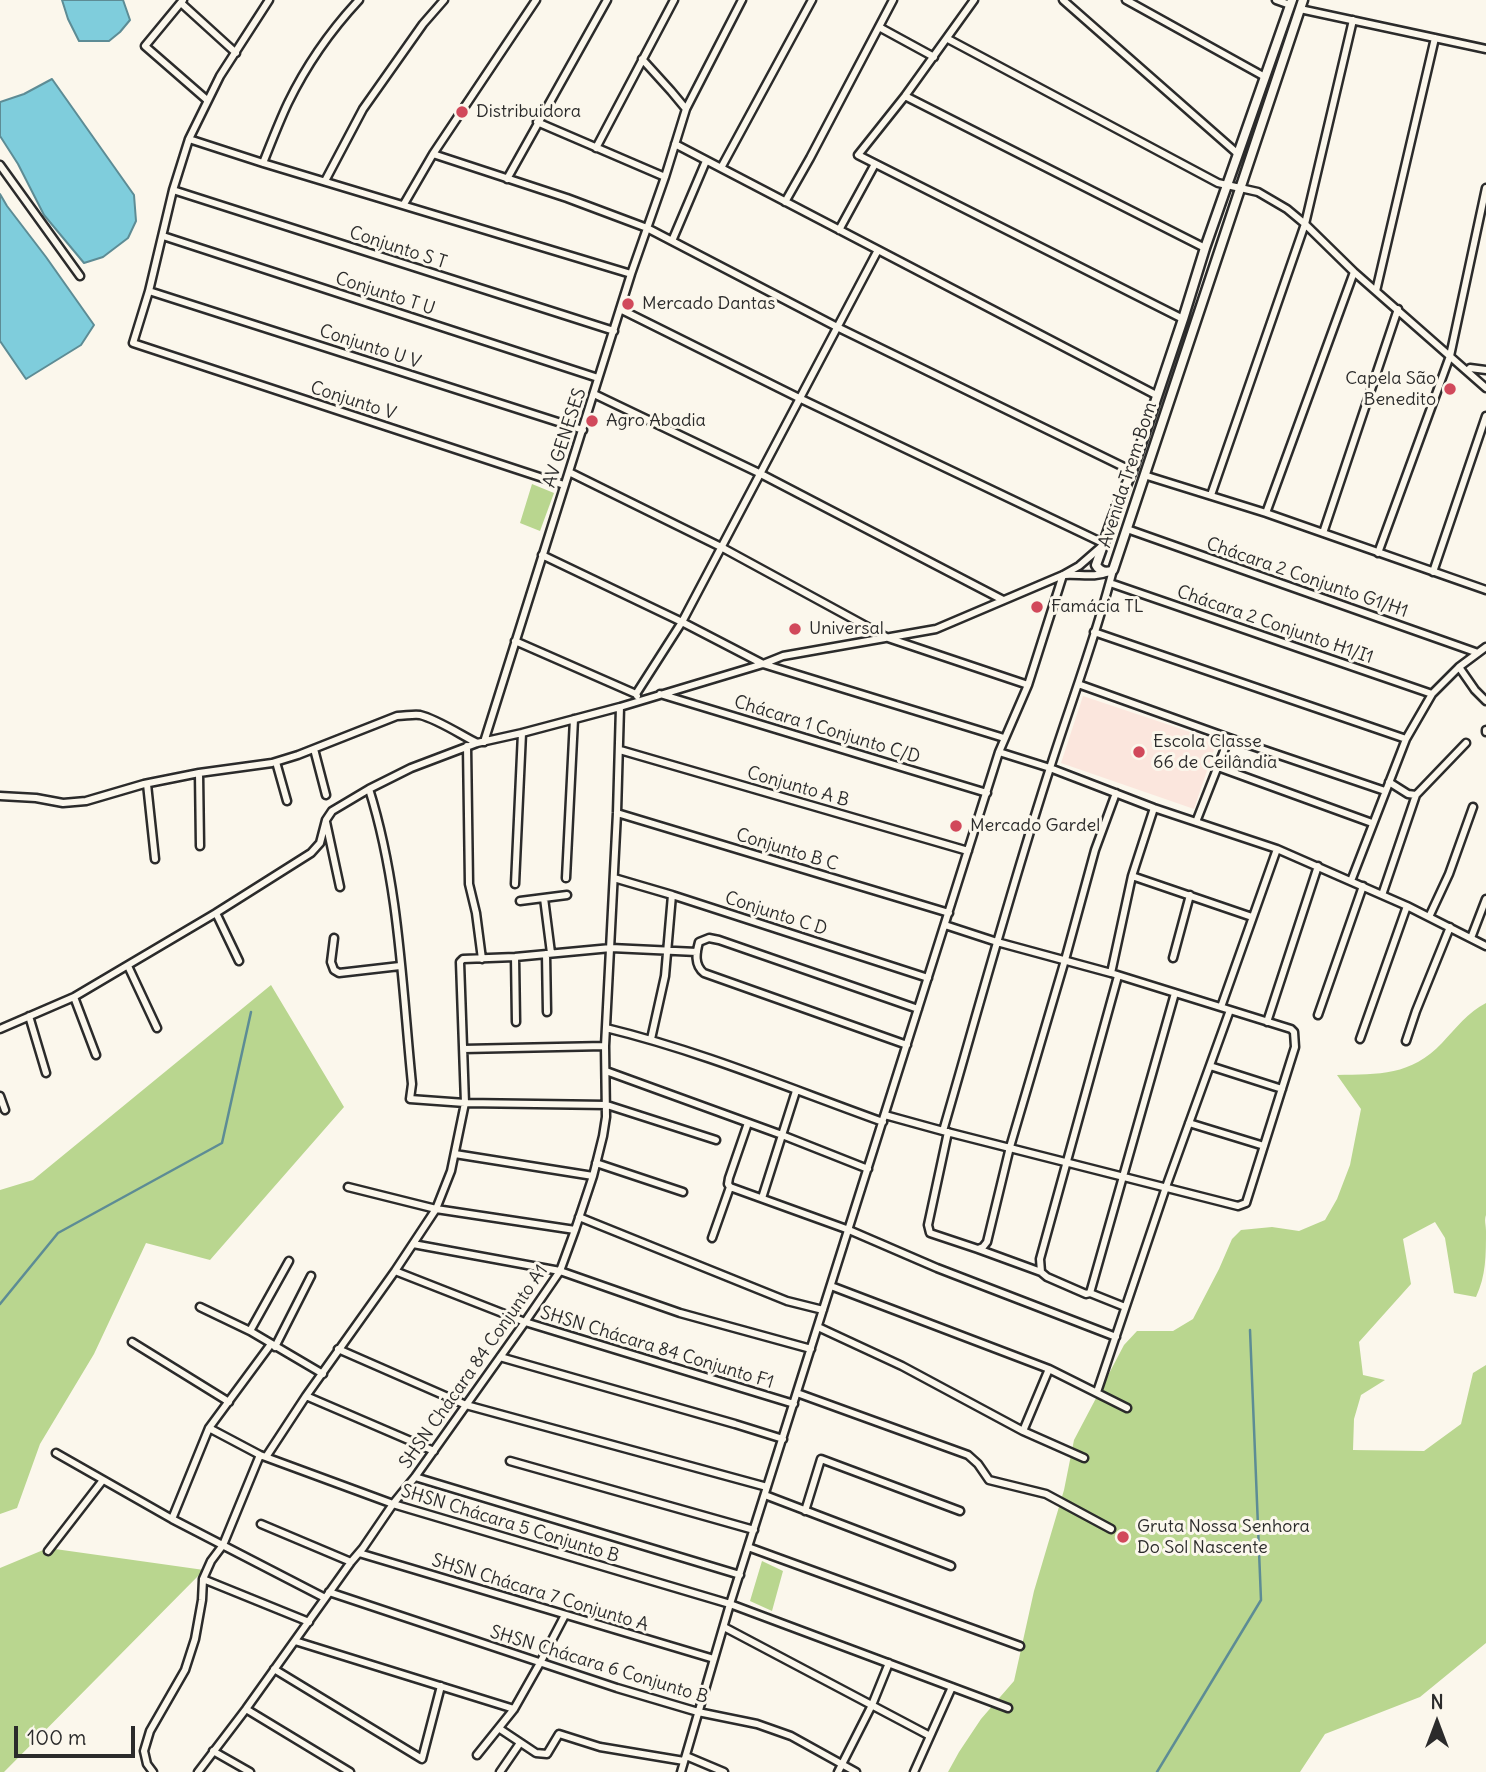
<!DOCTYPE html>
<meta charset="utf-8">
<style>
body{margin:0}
#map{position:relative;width:1486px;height:1772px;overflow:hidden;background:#fbf7ec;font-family:Delius,sans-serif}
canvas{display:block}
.north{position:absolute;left:1402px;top:1688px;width:70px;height:70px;-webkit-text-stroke:5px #fbf7ec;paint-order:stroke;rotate:0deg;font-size:19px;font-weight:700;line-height:28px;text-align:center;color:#2b2b2b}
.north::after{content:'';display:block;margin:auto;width:24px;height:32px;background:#2b2b2b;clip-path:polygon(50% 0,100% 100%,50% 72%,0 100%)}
.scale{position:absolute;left:14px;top:1726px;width:121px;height:32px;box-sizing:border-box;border:4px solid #2b2b2b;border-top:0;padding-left:9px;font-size:21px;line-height:24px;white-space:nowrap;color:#2b2b2b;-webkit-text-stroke:5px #fbf7ec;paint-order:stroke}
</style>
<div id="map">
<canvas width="1486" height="1772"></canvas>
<div class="north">N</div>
<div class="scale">100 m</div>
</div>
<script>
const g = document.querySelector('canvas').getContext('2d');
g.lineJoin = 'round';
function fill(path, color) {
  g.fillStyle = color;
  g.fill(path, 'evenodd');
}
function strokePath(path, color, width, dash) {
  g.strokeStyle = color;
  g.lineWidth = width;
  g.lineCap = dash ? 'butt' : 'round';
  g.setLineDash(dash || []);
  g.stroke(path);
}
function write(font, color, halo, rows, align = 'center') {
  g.font = font + ' Delius,sans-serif';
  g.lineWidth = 6;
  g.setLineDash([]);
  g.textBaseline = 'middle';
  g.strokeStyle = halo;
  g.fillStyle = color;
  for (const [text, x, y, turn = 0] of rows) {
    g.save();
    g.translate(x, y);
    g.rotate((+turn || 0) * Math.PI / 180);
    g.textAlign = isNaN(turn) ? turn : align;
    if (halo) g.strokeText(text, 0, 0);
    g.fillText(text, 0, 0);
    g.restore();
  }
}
fill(new Path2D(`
 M1083,696l134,45 -23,68 -133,-46z`), '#fbe6dd');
fill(new Path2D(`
 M532,484l22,9 -14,38 -20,-8z
 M271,985l73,122 -134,153 -64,-17 -52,111 -54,90 -23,64 -17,6v-324l33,-10z
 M1486,1003v212c-2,6 0,9 0,16 0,24 0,45 -10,66l-22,-4 -9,-55 -10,-16 -32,17 8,45 -52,58 4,33 22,5 -24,15 -7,24 -1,31 71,1 37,-27 12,-51 13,-8v278l-66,54 -95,37 -25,38h-352l11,-20 22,-33 33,-38 20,-90 30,-101 10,-50 50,-95 13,-14h36l20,-12 26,-50 13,-30 9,-9 31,-3 27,4 26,-11 12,-21 13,-34 11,-56 -24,-34c42,-1 74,1 105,-32 14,-15 26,-31 44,-40z
 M48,1548l156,22 -200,202h-4v-204z
 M762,1561l21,10 -11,40 -22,-10z`), '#b9d68f');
const water = new Path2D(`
 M62,0h61l7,20 -10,12 -11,9h-30l-11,-22z
 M52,79l82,116 2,26 -8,17 -25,19 -19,6 -40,-48 -26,-51 -18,-28v-34l24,-8z
 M0,194l7,12 39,51 48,68 -13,20 -55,34 -26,-38z`);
fill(water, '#7fcddc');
strokePath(water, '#5d8c95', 2);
strokePath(new Path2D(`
 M0,1304l58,-71 164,-90 29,-131
 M1157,1772l104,-172 -11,-270`), '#5d8c95', 2.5);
const minor = new Path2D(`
 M183,0l-38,46 62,54
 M269,0l-49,76 -31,63 -16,51 -24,101 -16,52 431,142
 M974,0l-69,96 -47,59 325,164
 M1063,0l175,154
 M1126,0l139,77
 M1276,0l14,5
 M181,3l55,50
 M1300,9l186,40
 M879,27l55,30
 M948,39l270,144 40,9 29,17 18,15 49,48 132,116
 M642,59l29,32 15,18
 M905,96l300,152
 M537,122l128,55
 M189,139l74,24 368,111
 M675,144l481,251
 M596,148l78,-148
 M433,154l134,44 80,30 190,99 295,144
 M263,163c8,-20 16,-41 25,-60 18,-37 43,-73 71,-103
 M0,165l80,111
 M721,168l91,-168
 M507,179l100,-179
 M325,181l38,-72 60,-85 21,-24
 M173,190l441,141
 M785,202l25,-44 83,-158
 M404,204l29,-50 103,-154
 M839,230l36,-66
 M163,236l435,142
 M672,241l34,-80
 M149,291l434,139
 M1376,291l59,-253
 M620,309l179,89 304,145
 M1467,371l3,-3 16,2
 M594,394l165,79 244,127
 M569,472l152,75 167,91 140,47
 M1144,475l122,38 220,77
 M1211,495l94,-271 48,-204
 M1266,513l88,-241
 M1127,529l351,124
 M1323,533l75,-224
 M1378,553l72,-197 36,-168
 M542,555l140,67 81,42 241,74
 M1433,572l53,-156
 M1065,575c14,-1 30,3 44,-3
 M1110,583l322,111
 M1094,632l312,107
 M515,641l121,53 1,2
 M1459,667l16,23 11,11
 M1078,684l151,54 156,53
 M636,694l46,-72 196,-372
 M660,694l327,99
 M1486,730v2
 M484,742l147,-468 34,-97 21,-68 56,-109
 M467,746l2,138 7,29 6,46
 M314,749l12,46
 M620,750l348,101
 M999,752l51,16 104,40 123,41 130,57 79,40
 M276,762l11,39
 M1218,767l154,56
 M199,773l1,73
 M1389,782l19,12 8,1 50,-52
 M147,784l8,75
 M369,789c30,95 33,196 43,295l-2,15 55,4 142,2 109,35
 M0,796l36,2 27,5 23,-2 58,-17 55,-11 73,-10 26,-8 99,-39c8,0 16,-2 23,-1 17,4 41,20 57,28
 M617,813l332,100
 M326,822l14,65
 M1196,822l33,-84
 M1132,876l120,41
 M566,878l8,-159
 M614,878l58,17 256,83
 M1351,881l55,-142 26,-45 27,-27 27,-20
 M515,884l7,-151
 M1382,895l34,-100
 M544,898l7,55
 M520,901l47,-6
 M216,913l23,48
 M1429,917l20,-43 24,-67
 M334,938l-3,24 3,8 5,3 61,-7
 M1471,938l15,-39
 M546,954l1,58
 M515,957l1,65
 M1173,958l17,-63
 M128,966l29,62
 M1111,973l21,-97 22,-68
 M74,997l22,58
 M1221,1007l56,-158
 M1318,1015l45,-129
 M29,1016l17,57
 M1267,1022l51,-156
 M606,1028c95,23 185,61 277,94
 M0,1029l74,-32 142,-84 95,-60 9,-10 6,-23 6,-9 37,-22 42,-21 66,-25 45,-10 98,-26 143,-43 20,-8 153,-27 127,-54 16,-9 23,-20
 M651,1039l14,-63 7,-81
 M1360,1039l47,-133
 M1406,1041l10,-30 34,-84
 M907,1045l-203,-72c-10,-8 -8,-20 -5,-31l10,-4 10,2 199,69
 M463,1049l142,-3
 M1210,1066l72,23
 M606,1071l176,64 86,34
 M0,1096l5,14
 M885,1115l58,16 295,75 8,-3 49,-156 -1,-15 -3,-3 -180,-56 -114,-31 -52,-17
 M748,1123l-19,55 -1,6 2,3 119,43 88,38 179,69
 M1189,1123l75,23
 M943,1131c35,-121 68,-243 107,-363 21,-66 46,-131 63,-198
 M948,1132l-20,93 2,8 48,16 63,23 6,5 39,17 4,-1 35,14
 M455,1154l138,22
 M596,1163l87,29
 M348,1187l88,22 139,21
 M762,1198l34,-107
 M579,1217l208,84 36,9
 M712,1238l18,-51
 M413,1244l147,27 120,42 131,36
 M978,1249l5,-2 4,-5 23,-95 55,-187 30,-110 21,-57
 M395,1271l130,51 269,82
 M1041,1272l-1,-13 78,-283
 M831,1286l218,83 78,39
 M1090,1293l85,-300
 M200,1307l50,24 73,43
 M818,1327l84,39 121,65 61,27
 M250,1331l39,-70
 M132,1342l97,60
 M275,1347l36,-71
 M338,1349l128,56 301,82
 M500,1357l235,67 48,15
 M1097,1392l69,-205 64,-177
 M797,1393l171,62 10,9 11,16 57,14 65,35
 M306,1396l128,55
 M209,1428l51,27 133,49 337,100 278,104
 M1023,1431l26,-62
 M56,1453l116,66 153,79
 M266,1457l40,-61 89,-125 41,-62 15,-38 14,-68 -5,-141 3,-3 52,-2 96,-9 86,4
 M510,1461l244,69
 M415,1477l325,98
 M765,1495l186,71
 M805,1511l16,-52 139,52
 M172,1519l37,-91 62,-84
 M261,1524l90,38
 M748,1547l272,99
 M48,1551l55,-71
 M359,1553l355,106
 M203,1579l106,43
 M329,1592l288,96 81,24 59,12 34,12 65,36
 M724,1627l206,109
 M295,1641l219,68
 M274,1669l148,90 19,-73
 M246,1709l104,63
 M500,1729l36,24 11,1 12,-20 41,13 84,14
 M213,1751l37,21
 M477,1755l37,-46 26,-46 25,-48
 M686,1756l38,16
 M153,1772l-6,-8 -3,-13 6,-20 35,-61 10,-31 7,-39 1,-21 8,-18 12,-16 37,-90
 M198,1772l48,-63 105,-147 12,-14 30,-44 22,-27 110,-155 35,-51 15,-41 18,-54 10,-40 3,-19 -1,-71 12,-233 3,-106
 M500,1772l20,-29
 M681,1772l49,-168 269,-852 29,-67 35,-110
 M838,1772l34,-67 17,-42
 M914,1772l38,-85`);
const tertiary = new Path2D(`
 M1292,0l-87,248 -22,71 -51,152 -19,46 -17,48c4,7 11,8 17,5l190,-570`);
strokePath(minor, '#2b2b2b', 11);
strokePath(tertiary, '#2b2b2b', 13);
strokePath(minor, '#fbf7ec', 6);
strokePath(tertiary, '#fbf7ec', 8);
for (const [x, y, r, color] of [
 [462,112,7,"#d1495b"],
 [628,304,7,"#d1495b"],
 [1450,389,7,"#d1495b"],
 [592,421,7,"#d1495b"],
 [1037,607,7,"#d1495b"],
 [795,629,7,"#d1495b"],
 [1139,752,7,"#d1495b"],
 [956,826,7,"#d1495b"],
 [1123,1537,7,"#d1495b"]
]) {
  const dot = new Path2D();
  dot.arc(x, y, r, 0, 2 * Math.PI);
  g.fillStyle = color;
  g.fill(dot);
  strokePath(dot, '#fbf7ec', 2.5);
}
write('18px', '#2b2b2b', '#fbf7ec', [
 ["Distribuidora",476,112],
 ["Mercado Dantas",642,304],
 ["Capela São",1436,379,"right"],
 ["Benedito",1436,400,"right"],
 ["Agro Abadia",606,421],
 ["Famácia TL",1051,607],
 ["Universal",809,629],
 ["Escola Classe",1153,742],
 ["66 de Ceilândia",1153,763],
 ["Mercado Gardel",970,826],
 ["Gruta Nossa Senhora",1137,1527],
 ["Do Sol Nascente",1137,1548]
], 'left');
write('18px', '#2b2b2b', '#fbf7ec', [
 ["Conjunto S T",398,248,18],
 ["Conjunto T U",385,294,18],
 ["Conjunto U V",370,347,18],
 ["Conjunto V",353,401,18],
 ["AV GENESES",565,438,-72],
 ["Avenida Trem Bom",1128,475,-72],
 ["Chácara 2 Conjunto G1/H1",1307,578,19],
 ["Chácara 2 Conjunto H1/I1",1275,625,19],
 ["Chácara 1 Conjunto C/D",827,730,17],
 ["Conjunto A B",798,787,16],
 ["Conjunto B C",787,850,17],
 ["Conjunto C D",776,914,18],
 ["SHSN Chácara 84 Conjunto F1",657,1348,17],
 ["SHSN Chácara 84 Conjunto A1",474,1367,-55],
 ["SHSN Chácara 5 Conjunto B",510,1524,17],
 ["SHSN Chácara 7 Conjunto A",540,1593,17],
 ["SHSN Chácara 6 Conjunto B",599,1665,17]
]);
</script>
